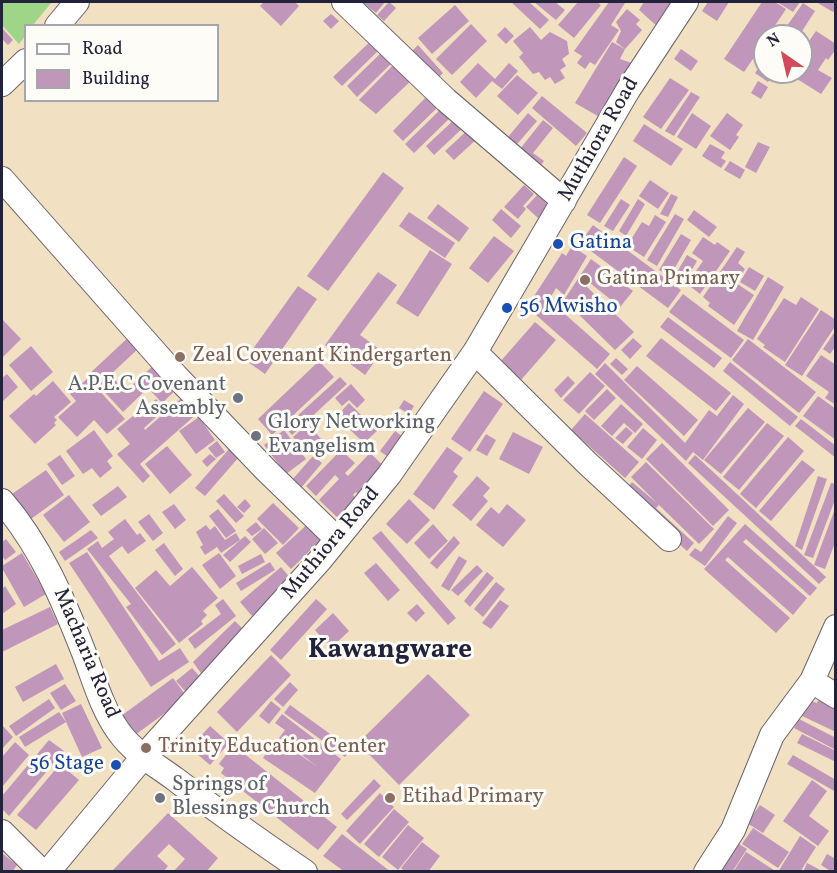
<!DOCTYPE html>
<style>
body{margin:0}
#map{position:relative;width:837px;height:873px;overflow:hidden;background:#f1e0c1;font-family:Vollkorn,serif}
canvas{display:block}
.frame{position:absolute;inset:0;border:3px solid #22223b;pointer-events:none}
.legend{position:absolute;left:24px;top:24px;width:195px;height:78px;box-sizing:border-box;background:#fdfcf7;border:2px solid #a5a5ac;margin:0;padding:8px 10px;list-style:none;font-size:18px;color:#22223b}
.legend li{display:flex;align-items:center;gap:12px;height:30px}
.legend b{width:30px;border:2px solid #a5a5ac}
.north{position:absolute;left:753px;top:24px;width:60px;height:60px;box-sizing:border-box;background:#fdfcf7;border:2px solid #a5a5ac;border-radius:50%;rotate:326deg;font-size:16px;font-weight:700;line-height:24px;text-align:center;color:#22223b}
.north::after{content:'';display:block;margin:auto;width:21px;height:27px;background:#d1495b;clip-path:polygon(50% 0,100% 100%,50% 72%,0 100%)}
</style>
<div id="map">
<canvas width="837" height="873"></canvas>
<div class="frame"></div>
<ul class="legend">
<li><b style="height:8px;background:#fff"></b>Road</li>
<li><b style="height:16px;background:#c096ba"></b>Building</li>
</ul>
<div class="north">N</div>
</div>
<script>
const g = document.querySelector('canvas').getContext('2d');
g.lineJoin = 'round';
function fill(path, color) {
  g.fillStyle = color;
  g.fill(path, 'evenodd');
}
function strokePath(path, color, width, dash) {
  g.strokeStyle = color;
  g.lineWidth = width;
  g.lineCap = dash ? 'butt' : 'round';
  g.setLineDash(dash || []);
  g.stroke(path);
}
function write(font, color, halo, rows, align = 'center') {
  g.font = font + ' Vollkorn,serif';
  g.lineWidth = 6;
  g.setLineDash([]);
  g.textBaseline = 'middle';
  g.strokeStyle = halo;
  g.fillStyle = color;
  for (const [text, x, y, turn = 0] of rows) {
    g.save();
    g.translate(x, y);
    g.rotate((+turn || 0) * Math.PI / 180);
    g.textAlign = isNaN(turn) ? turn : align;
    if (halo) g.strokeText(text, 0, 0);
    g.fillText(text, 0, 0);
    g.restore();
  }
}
fill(new Path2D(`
 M2,2h50l-19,23 -7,1 -1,10 -6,8 -17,-19z`), '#9ed587');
fill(new Path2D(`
 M264,2h31l4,4 -18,20 -21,-20z
 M362,2h23l-9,11z
 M389,2l7,6 -12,13 -7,-6z
 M511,2h18l20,18 -9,9z
 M534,2h21l10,8 -9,10z
 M578,2h19l4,3 -27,33 -16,-13z
 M609,2l16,1 -14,22 8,5 -24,35 -5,-3 -5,7 -8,-6 5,-7 -8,-5z
 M644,2h28l-14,25 -19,-17z
 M708,2h21l-12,19 -15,-10z
 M762,2h13l11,7 -18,27h-3v5l-21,31 -20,-13z
 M777,2h23l-7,10z
 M816,2h20v6l-3,4z
 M803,3l12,8 -16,25h-19z
 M455,5l14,16 -37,33 -14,-16z
 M627,9l13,11 -4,4 6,6 -17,19 -5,10 15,5 -32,55 -28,-16 37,-61 13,7 -9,-7 5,-11 -5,-9z
 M331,14l8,7 -8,8 -8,-8z
 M471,24l16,17 -35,34 -16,-16z
 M505,27l9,9 -8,8 -9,-9z
 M530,27l11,13 9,-8 17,9 2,13 -7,5 4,7 -6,4 5,8 -10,6 -5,-7 -5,3 -6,-8 -6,2 -14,-17 4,-4 -10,-12z
 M2,28l11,12 -5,5 -6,-6z
 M816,31l20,13v5l-8,11 -2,-2 -8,12 14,8 -11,16 -35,-22h15v-28l2,-2 4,2z
 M374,38l8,9 -40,39 -9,-9z
 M418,45l25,28 -6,6 -25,-28z
 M385,49l11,10 -39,38 -10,-11z
 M681,49l17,12 -7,10 -17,-12z
 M765,59v13h10l-7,10 -13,-9z
 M397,61l18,16 -39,37 -17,-14z
 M478,63l17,16 14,-16 9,8 -16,18 -10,-8 -16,17 -16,-16z
 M517,75l21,18 -20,22 -21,-19z
 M670,78l19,12 -28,39 -18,-12z
 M758,81l10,6 -7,12 -10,-6z
 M691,92l9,5 -26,39 -9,-5z
 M429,94l11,11 -37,36 -10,-10z
 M542,96l45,37 -11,13 -44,-38z
 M442,108l9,9 -37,36 -9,-9z
 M528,113l9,8 -25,29 -9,-7z
 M692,113l19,13 -15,23 -19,-12z
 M727,113l16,12 -7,10 3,2 -9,13 -20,-14z
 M457,117l8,9 -31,29 -8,-9z
 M543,120l10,8 -20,25 11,8 -7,9 -21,-16z
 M644,124l39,25 -12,17 -38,-25z
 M471,127l8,10 -25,23 -9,-9z
 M758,142l12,5 -14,26 -11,-6z
 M710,144l15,8 -4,6 5,3 -5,7 -19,-12z
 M624,157l13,9 -37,57 -13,-8z
 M730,161l15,9 -5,9 -16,-9z
 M383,172l21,16 -76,103 -21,-15z
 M650,180l19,13 -11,16 -19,-13z
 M524,185l10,9 -11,12 3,3 -8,10 -14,-12z
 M671,194l7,3 -10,20 -8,-3z
 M537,195l12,11 -11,12 -12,-11z
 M621,199l9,6 -17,26 -9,-5z
 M638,199l7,5 -19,32 -7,-5z
 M438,204l31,24 -10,14 -32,-24z
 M501,209l20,17 -10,12 -19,-18z
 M694,210l23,17 -8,10 -22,-17z
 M409,212l46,31 -10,15 -46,-32z
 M675,214l9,5 -27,47 -10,-6z
 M655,215l11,7 -22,35 -17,-11 15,-24 7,4z
 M593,225l88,65 -13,18 -88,-65z
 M681,234l10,6 -21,36 -11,-6z
 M494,236l20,15 -26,32 -19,-15z
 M703,237l12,8 2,-3 13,9 -30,43 -13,-10 16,-23 -11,-8z
 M572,246l15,10 -23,39 -8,-7 -7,12 61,54 -13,15 -70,-62 35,-54 4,3z
 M737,247l8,5 -7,11 7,6 -9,14 18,12 -20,30 -26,-19 2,-3 -7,-6z
 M430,250l22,14 -34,53 -22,-14z
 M687,255l10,6 -14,24 -10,-6z
 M591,259l42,32 -13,16 -30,-24 -3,4 47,45 -19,18 -51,-50z
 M749,267l15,9 -9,15 -15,-9z
 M378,272l19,13 -37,50 22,16 -17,24 -40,-30z
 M768,277l16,10 -31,53 -16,-9z
 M298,286l19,13 -52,75 -20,-14z
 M683,294l61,46 -13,18 -62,-46z
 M801,297l18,12 -34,53 -22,-15 2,-2 -8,-6 27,-41 12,7z
 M821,310l15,10v5l-34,51 -17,-11z
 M668,317l54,41 -8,10 -54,-41z
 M2,319l19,20 -19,19z
 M535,322l21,18 -35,40 -21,-18z
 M836,330v16l-6,8 -7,-5z
 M133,333l6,15 -29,27 16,16 30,-28 23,24 -17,16 -14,-15 -25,24 -24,-26 -2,2 28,31 -18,15 -13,-14 -17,17 -19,-20 18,-16 -6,-7 18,-16 -1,-2z
 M633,338l9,8 -12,13 -9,-9z
 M661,338l70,55 -15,18 -70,-55z
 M748,339l68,53 -17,21 -67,-53z
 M31,346l22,26 -22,19 -22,-26z
 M821,355l15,10v40l-11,-7 4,-6 -23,-16z
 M616,358l12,11 -6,6 -12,-11z
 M319,361l15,16 -62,58 -14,-16z
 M730,362l68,55 -8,9 -67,-55z
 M605,363l80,80 24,-33 8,6 16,-21 11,9 -41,56 -10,-8 -7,9 -91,-87z
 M637,366l61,54 -14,16 -60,-56z
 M590,372l15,14 -26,28 -16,-14z
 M7,374l11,13 -16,15v-24z
 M568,376l7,7 -14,15 -7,-8z
 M340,377l7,7 -55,51 -7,-8z
 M53,381l18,21 -17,15 3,3 -3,3 2,2 -21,19 -26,-28 25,-22 2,2z
 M351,384l14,16 -8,8 -8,-8 -7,6 -7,-8z
 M607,389l9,9 -22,22 -9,-9z
 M484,391l19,13 -33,48 -19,-13z
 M185,395l15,16 -60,53 10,12 -7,7 -26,-29 13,-10 -13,-15 16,-13 2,2 21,-19 9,10 -21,19 1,2z
 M818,396l18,13v31l-33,-24z
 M404,400l10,6 -5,8 -10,-6z
 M349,403l28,28 -13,12 -19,-18 -5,6 -9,-9z
 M621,404l22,20 -8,9 -11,-10 -12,13 -11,-10z
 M748,408l17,14 -44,52 -17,-14z
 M585,414l54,48 -14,16 -54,-48z
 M199,417l16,23 -19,14 -17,-23z
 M801,419l35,27v12l-41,-32z
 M767,423l17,13 -45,54 -16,-13z
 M308,424l14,16 -15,13 -14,-16z
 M626,427l7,6 -10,11 -8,-6z
 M643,428l14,12 -15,19 -15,-12z
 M94,430l19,26 -6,5 5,7 -12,10 -8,-10 -9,6 -17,-23z
 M284,430l22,29 -20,15 -22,-29z
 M395,431l8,6 -15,20 -8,-6z
 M513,432l30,15 -14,27 -30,-15z
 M486,434l10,6 -9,16 -11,-6z
 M788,437l16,14 -48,57 -16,-14z
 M217,441l8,11 -9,6 -8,-10z
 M662,443l67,67 -16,16 -67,-67z
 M167,446l25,29 -22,19 -25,-30z
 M447,447l16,11 -10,14 5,4 -24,34 -21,-16z
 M229,449l10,8 -34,39 -10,-8z
 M341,450l14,13 -10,10 3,3 22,-23 16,15 -24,30 -6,-6 -3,3 4,4 -18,20 -20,-19 20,-21 -4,-4 -19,21 -10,-10z
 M210,454l6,5 -9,8 -5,-6z
 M60,455l15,21 -13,9 -15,-21z
 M695,455l131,122 -7,7 -131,-121z
 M313,456l9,7 -21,25 -9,-8z
 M802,460l13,10 -44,51 -12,-10z
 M646,462l68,67 -15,15 -40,-39 -3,3 38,35 -7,8 -36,-32 -25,-30 6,-7 25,21 -26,-26z
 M46,470l18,25 -33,24 -19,-25z
 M477,476l13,12 -7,8 5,5 -17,20 -19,-16z
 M818,476l9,3 -25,71 -7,-4z
 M831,483l5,1v13l-23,61 -9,-3z
 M118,486l9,11 -26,19 -9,-11z
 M224,494l20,22 -8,7 -20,-22z
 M69,495l21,27 -26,20 -21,-27z
 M245,499l6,7 -7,7 -7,-6z
 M409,499l21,21 -23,24 -21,-20z
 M273,503l26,25 -16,17 -26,-26z
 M174,504l12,16 -11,9 -13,-17z
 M507,504l19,16 -23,27 -27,-22 15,-18 8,7z
 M836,506v34l-11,29 -11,-4z
 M218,509l18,22 -10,7 -17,-22z
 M149,514l14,19 -10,8 -15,-19z
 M728,516l9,7 -32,43 -16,-11 6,-7 6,4z
 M125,519l12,16 3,-2 6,8 -18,13 -6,-8 -13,10 67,88 -14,11 -36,-48 5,-3 -44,-55 11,-8 4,7 12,-9 -6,-7z
 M312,520l14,15 -35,34 -15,-16z
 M256,522l6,7 -10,7 -6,-6z
 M433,524l15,17 -19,18 -15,-16z
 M745,524l72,64 -7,8 -64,-57 -3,3 64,56 -14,17 -65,-58 -3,3 65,58 -14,15 -72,-64z
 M206,525l4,5 5,-4 10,14 11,-7 4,7 -19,13 -4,-6 -12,8 -5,-8 3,-2 -7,-13z
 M264,528l14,15 -13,11 -13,-15z
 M91,530l7,8 -33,23 -6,-9z
 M381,531l75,87 -8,7 -76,-87z
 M245,536l6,6 -21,20 -7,-7z
 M454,536l6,7 -23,26 -7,-6z
 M6,539l10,13 -11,8 -3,-4v-14z
 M164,543l19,26 -8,7 -20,-26z
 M87,552l72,109 21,-13 9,14 -38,25 -82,-124z
 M22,553l24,41 -22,13 -22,-39v-2z
 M219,553l17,23 -16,13 -18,-24z
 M261,554l4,8 -23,12 -4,-8z
 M459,556l8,5 -18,30 -8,-5z
 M270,562l5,8 -34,21 -5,-8z
 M376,563l24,27 -12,11 -24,-28z
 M477,565l6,6 -25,25 -7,-6z
 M192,567l26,31 -15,13 4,4 -6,6 2,3 -24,19 -44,-55 21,-18 14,16z
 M281,567l12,14 -41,35 -12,-14z
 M487,572l7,6 -24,29 -6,-6z
 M496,582l9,7 -22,28 -9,-8z
 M5,586l11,18 -14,10v-25z
 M223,599l13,17 -41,33 -7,-10 33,-25 -6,-9z
 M316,599l11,10 -46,51 -11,-10z
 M500,600l9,6 -18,23 -9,-6z
 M417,604l8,9 -9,9 -9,-9z
 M50,607l8,17 -56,28v-22z
 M333,613l16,18 -18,17 -16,-18z
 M235,621l11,11 -43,44 -10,-14z
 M271,655l20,20 -54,57 -20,-20z
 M56,664l8,15 -41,23 -8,-15z
 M192,668l10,11 -16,13 -10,-11z
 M428,674l42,41 -71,70 -41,-42z
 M173,678l14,19 -52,38 -14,-19z
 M290,682l8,8 -15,17 -9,-8z
 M65,684l11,17 -15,9 -11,-17z
 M49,699l6,9 -39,28 -7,-10z
 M808,700l9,3 1,-3 18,8v24l-36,-17z
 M271,701l10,8 -12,15 -10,-8z
 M81,704l21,44 -20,9 -20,-44z
 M290,705l61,44 -6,8 -61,-44z
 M59,712l7,10 -41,25 -6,-10z
 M282,714l59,45 -26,34 -52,-35 13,-19 42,28 -39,-29 6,-8 -10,-7z
 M799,719l37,19v12l-42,-22z
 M2,725l11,12 -11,12z
 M210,726l19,17 -19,22 -20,-17z
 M802,734l34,17v11l-39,-19z
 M49,740l15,11 -55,65 -7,-7v-13z
 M15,742l14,13 -27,32v-30z
 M233,745l104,82 -19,23 -84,-66 4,-5 -5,-3 -3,4 -9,-7 3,-5 -5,-4z
 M793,755l43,25v12l-49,-28z
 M60,764l19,16 -43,50 -19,-15z
 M374,779l7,7 -34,34 -6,-6z
 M812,780l15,11 -18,25 20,15 -11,15 -35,-25z
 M380,793l14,14 -34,37 -14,-13z
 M760,805l15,10 -12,18 -16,-10z
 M394,809l15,13 -30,35 -15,-13z
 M168,813l50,45 -12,14h-33l12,-13 -16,-15 -12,12 11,10 -5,6h-48l-2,-2z
 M408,825l16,13 -26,32 -16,-13z
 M753,828l36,24 -11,16 -36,-24z
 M342,834l49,38h-46l-22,-16z
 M800,836l16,11 -16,25h-22z
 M731,839l16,10 -15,23h-9l-10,-7z
 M422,842l18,14 -12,16h-23l-4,-4z
 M746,852l31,20h-44z
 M2,853l15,12 -5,7h-10z
 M827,854l9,5v7l-4,6 -11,-7z
 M807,863l17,9h-21z`), '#c096ba');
const minor = new Path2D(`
 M344,2l102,98 118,101
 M57,26l20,-24
 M2,84l24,-23
 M2,179l174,197 90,94 71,69
 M475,352l112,111 82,76
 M2,501c38,44 61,98 82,152 10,26 18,56 35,79 14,20 37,33 56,47 42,32 86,63 130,93
 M836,627l-24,54 24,15
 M2,832l40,40
 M50,872l2,-5 92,-111 176,-196 69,-85 86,-123 153,-262 58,-88
 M706,872l27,-42 39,-95 40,-54`);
strokePath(minor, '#6a646a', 26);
strokePath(minor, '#fff', 24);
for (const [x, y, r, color] of [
 [558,244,6,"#1a4fb4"],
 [585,280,6,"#8d6e63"],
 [507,308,6,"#1a4fb4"],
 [180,357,6,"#8d6e63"],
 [238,398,6,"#6b7280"],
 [256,436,6,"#6b7280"],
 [146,748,6,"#8d6e63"],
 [116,765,6,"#1a4fb4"],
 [160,798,6,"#6b7280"],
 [390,798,6,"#8d6e63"]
]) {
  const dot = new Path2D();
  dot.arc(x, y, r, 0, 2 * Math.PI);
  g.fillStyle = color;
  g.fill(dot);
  strokePath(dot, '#fdfcf7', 2);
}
write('21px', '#22223b', '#fdfcf7', [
 ["Muthiora Road",600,140,-60],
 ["Muthiora Road",332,544,-50],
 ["Macharia Road",85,654,67]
]);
write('21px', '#164399', '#fdfcf7', [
 ["Gatina",570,244],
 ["56 Mwisho",519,308],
 ["56 Stage",104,765,"right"]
], 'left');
write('21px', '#785e54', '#fdfcf7', [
 ["Gatina Primary",597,280],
 ["Zeal Covenant Kindergarten",192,357],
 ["Trinity Education Center",158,748],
 ["Etihad Primary",402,798]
], 'left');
write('21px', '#5b616d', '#fdfcf7', [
 ["A.P.E.C Covenant",226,386,"right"],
 ["Assembly",226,410,"right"],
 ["Glory Networking",268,424],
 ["Evangelism",268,448],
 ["Springs of",172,786],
 ["Blessings Church",172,810]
], 'left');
write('bold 27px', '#22223b', '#fdfcf7', [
 ["Kawangware",390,652]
]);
</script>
